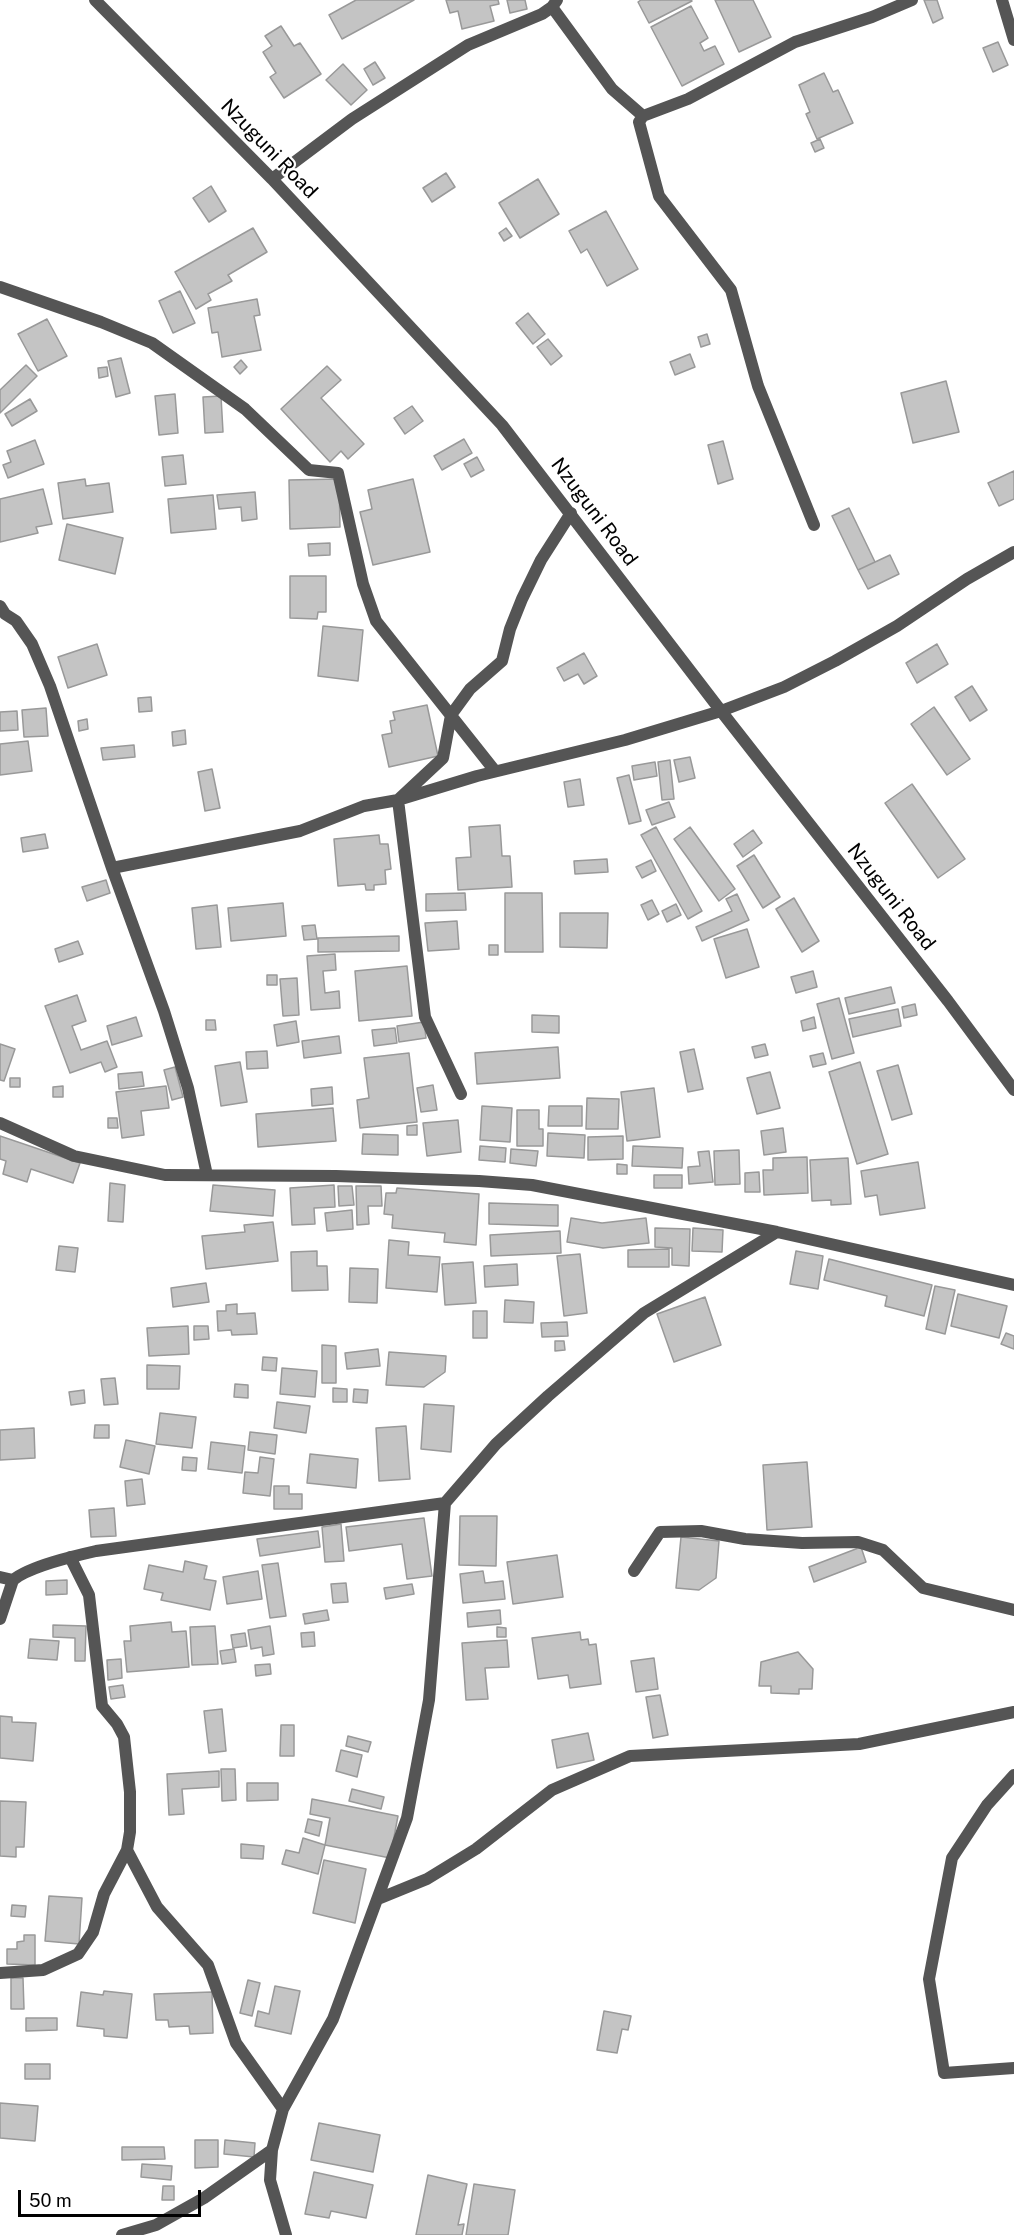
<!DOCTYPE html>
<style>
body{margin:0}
#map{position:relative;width:1014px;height:2235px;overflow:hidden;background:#fff;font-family:"Public Sans",sans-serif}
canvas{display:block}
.scale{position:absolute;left:18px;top:2190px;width:183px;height:27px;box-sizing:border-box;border:3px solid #000;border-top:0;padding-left:8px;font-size:18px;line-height:21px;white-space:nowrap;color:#000;-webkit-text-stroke:4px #fff;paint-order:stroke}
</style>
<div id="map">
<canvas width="1014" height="2235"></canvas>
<div class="scale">50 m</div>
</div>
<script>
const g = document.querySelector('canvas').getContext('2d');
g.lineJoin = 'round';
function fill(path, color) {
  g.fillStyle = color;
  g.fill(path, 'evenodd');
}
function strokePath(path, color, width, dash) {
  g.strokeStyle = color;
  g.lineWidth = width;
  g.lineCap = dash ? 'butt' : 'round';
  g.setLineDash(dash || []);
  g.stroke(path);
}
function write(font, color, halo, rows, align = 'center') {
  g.font = font + ' "Public Sans",sans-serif';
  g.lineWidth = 4.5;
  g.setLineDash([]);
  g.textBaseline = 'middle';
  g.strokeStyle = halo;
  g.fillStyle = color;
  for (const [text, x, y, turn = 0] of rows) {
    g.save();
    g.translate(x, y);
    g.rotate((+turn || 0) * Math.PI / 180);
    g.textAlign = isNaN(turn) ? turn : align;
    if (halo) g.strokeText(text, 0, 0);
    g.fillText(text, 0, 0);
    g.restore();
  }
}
const building = new Path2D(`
 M356,0h58l-72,39 -13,-24z
 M446,0h52l1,4 -9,2 4,15 -32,8 -4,-18 -8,2z
 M507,0h18l2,9 -17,4z
 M641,0h50l1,1 -43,22 -11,-21z
 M715,0h38l18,37 -32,15z
 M924,0h13l6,18 -10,5z
 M691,6l17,32 -8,5 4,8 11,-5 9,18 -42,22 -31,-59z
 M281,26l13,20 6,-3 21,31 -37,24 -14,-21 6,-4 -13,-21 9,-6 -7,-10z
 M998,42l10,23 -15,7 -10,-24z
 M375,62l10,16 -12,7 -9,-16z
 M343,64l24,26 -16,15 -25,-25z
 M824,73l9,19 5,-2 15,33 -36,16 -11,-25 4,-2 -11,-27z
 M820,139l4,9 -9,4 -4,-9z
 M446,173l9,14 -23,15 -9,-14z
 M538,179l21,35 -39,24 -21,-35z
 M211,186l15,25 -17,11 -16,-24z
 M606,211l32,58 -31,17 -20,-37 -6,4 -12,-22z
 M253,228l14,24 -39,23 4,6 -24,13 3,6 -15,9 -21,-37z
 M506,228l6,8 -8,5 -5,-8z
 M180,291l15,32 -22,10 -14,-32z
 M257,299l3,16 -6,1 7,34 -39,7 -4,-25 -6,1 -4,-25z
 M528,313l17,21 -12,10 -17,-21z
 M47,319l20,37 -29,15 -20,-37z
 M707,334l3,10 -9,3 -3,-10z
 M548,339l14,17 -11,9 -14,-18z
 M690,354l5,13 -20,8 -5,-13z
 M121,358l9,35 -14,4 -8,-36z
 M241,360l6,7 -7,7 -6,-7z
 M26,365l11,11 -37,37v-23z
 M327,366l14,14 -20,18 43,46 -16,15 -7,-8 -11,11 -49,-53z
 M107,367l1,9 -9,2 -1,-10z
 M946,381l13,51 -46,11 -12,-50z
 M175,394l3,39 -19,2 -4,-39z
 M221,396l2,36 -18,1 -2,-36z
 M30,399l7,12 -25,15 -7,-12z
 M412,406l11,15 -18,13 -11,-16z
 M464,439l8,14 -30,17 -8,-14z
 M35,440l9,24 -36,14 -5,-13 8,-3 -4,-11z
 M723,441l10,38 -15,5 -10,-39z
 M183,455l3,29 -21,2 -3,-29z
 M477,457l7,13 -13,7 -7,-13z
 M1014,471v28l-15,7 -11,-23z
 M85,479l1,7 23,-3 4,29 -50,7 -5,-36z
 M339,479l1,48 -50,2 -1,-49z
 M413,479l17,73 -57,13 -13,-53 12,-3 -4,-19z
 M43,489l9,35 -16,3 2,6 -38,9v-43z
 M255,492l2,27 -15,2 -1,-14 -22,2 -2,-14z
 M213,495l3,34 -45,4 -3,-34z
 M849,508l26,54 -17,8 -26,-54z
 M67,524l56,14 -8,36 -56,-14z
 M330,543v12l-21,1 -1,-12z
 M890,555l9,19 -31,15 -10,-19z
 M290,576h36v36h-8l-1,7 -27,-1z
 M323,626l40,4 -5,51 -40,-5z
 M97,644l10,31 -39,13 -10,-31z
 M937,644l11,20 -31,19 -11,-20z
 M584,653l13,23 -13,8 -6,-10 -14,7 -7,-13z
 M972,686l15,24 -17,11 -15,-24z
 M151,697l1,14 -13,1 -1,-14z
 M427,705l11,51 -49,11 -7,-32 10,-2 -2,-12 5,-1 -2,-8z
 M934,707l36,52 -23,16 -36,-51z
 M46,708l2,28 -24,1 -2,-27z
 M17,711l1,19 -18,1v-19z
 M87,719l1,10 -9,2 -1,-10z
 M185,730l1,14 -13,2 -1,-14z
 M28,741l4,30 -32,4v-31z
 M134,745l1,12 -32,3 -2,-12z
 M690,757l5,21 -16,4 -5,-22z
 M670,760l4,39 -12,1 -4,-38z
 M655,762l2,14 -23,4 -2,-14z
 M212,769l8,39 -15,3 -7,-39z
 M629,775l12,46 -12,3 -12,-46z
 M580,779l4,26 -16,2 -4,-25z
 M912,784l53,75 -27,19 -53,-75z
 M669,802l6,15 -23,8 -6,-15z
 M500,825l2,31h8l2,31 -54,3 -2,-32 15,-1 -2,-30z
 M656,827l46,84 -14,8 -47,-84z
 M690,827l45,62 -16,12 -45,-62z
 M753,830l9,13 -19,14 -9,-13z
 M45,834l3,14 -25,4 -2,-14z
 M379,835l1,9h8l3,25 -6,1 1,14 -12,1v5h-8l-1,-6 -27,2 -4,-47z
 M754,855l26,42 -17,11 -26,-42z
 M607,859l1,13 -33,2 -1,-13z
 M651,860l5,11 -14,7 -6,-11z
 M106,880l4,13 -23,8 -5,-14z
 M465,893l1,17 -40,1v-17z
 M505,893h37l1,59h-38z
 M737,894l12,26 -47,21 -6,-14 36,-16 -6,-12z
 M794,898l25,43 -17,11 -26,-43z
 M652,900l7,14 -11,6 -7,-15z
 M283,903l3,33 -55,5 -3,-33z
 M676,904l5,11 -14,7 -5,-11z
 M217,905l4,42 -25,2 -4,-41z
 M560,913h48l-1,35 -47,-1z
 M457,921l2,28 -31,2 -3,-28z
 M315,925l2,14 -13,1 -2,-14z
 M747,929l12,38 -33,11 -12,-39z
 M399,936v15l-81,1v-14z
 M78,941l5,13 -24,8 -4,-13z
 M489,945h9v10h-9z
 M335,954l1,16 -13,1 2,22 14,-2 1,17 -29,2 -4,-54z
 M407,966l5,50 -53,5 -4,-50z
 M813,971l4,16 -21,6 -5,-16z
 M267,975h10v10h-10z
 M297,978l2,37 -16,1 -3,-37z
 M891,987l4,16 -46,11 -4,-16z
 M77,995l9,26 -14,5 9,24 26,-9 10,26 -12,5 -4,-10 -31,11 -25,-67z
 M839,998l15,55 -22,6 -15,-55z
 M915,1004l2,11 -13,3 -2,-11z
 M898,1009l3,17 -48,11 -4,-18z
 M532,1015l27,1v17l-27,-1z
 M136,1017l6,19 -30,9 -5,-19z
 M814,1017l2,11 -13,3 -2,-10z
 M206,1020h9l1,10h-10z
 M296,1021l3,21 -22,4 -3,-21z
 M424,1022l2,16 -27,4 -2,-16z
 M395,1028l2,15 -23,3 -2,-16z
 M339,1036l2,17 -37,5 -2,-17z
 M0,1044l15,5 -11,32 -4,-1z
 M765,1044l3,11 -13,3 -3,-11z
 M558,1047l2,31 -83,6 -2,-31z
 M694,1049l9,40 -15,3 -8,-40z
 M267,1051l1,17 -21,1 -1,-17z
 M409,1053l8,69 -57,6 -3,-28 12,-2 -5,-40z
 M823,1053l3,11 -13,3 -3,-11z
 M240,1062l7,40 -26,4 -6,-40z
 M860,1062l28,92 -31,10 -28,-92z
 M898,1065l14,49 -20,6 -15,-49z
 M175,1067l8,30 -11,3 -8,-30z
 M142,1072l2,14 -25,3 -1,-15z
 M770,1072l10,36 -23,6 -10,-36z
 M10,1078h10v9h-10z
 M433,1085l4,25 -16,2 -4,-24z
 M63,1086v11h-10v-10z
 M166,1086l3,22 -28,3 3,24 -22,3 -6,-46z
 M332,1087l1,17 -21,2 -1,-17z
 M654,1088l6,49 -33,4 -6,-49z
 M587,1098l32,1 -1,30h-32z
 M482,1106l30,2 -2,34 -30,-2z
 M549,1106h33v20h-34z
 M333,1108l3,33 -78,6 -2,-33z
 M517,1110h22v19h4v17h-26z
 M108,1118h9l1,10h-10z
 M458,1120l3,32 -34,4 -4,-33z
 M417,1125v10h-10v-9z
 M783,1128l3,24 -22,3 -3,-24z
 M548,1133l37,2 -1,23 -37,-2z
 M363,1134l35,1v20l-36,-1z
 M0,1136l80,27 -7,20 -42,-14 -4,13 -24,-8 3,-13 -6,-2z
 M623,1136v23l-35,1v-23z
 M480,1146l26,2 -1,14 -26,-2z
 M633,1146l50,2 -1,20 -50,-2z
 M511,1149l27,2 -2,15 -26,-3z
 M739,1150l1,34 -25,1 -1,-34z
 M709,1151l4,31 -24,2 -1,-17 12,-1 -2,-14z
 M807,1157l1,36 -44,2 -1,-25h10v-12z
 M848,1158l3,46 -20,1v-5l-19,1 -2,-41z
 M918,1162l7,46 -45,7 -3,-20 -12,2 -4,-26z
 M617,1164l10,1v9h-10z
 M759,1172l1,20h-15v-19z
 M654,1175h28v13h-28z
 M110,1183l15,2 -2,37 -15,-1z
 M213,1185l62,5 -2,26 -63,-5z
 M334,1185l1,22 -21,1 1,16 -23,1 -2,-37z
 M338,1186h14l2,19 -15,1z
 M356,1186h25l1,20h-14l1,18 -12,1z
 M397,1188l82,6 -3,51 -32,-3 1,-9 -53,-5 1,-13 -9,-1 2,-21h10z
 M489,1203l69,2v21l-69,-2z
 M352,1210l1,19 -26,2 -2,-18z
 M571,1218l31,5 44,-5 3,25 -46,5 -36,-6z
 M273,1222l5,39 -72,8 -4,-33 43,-4 -1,-7z
 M655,1228l35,1 -1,37 -17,-1v-17l-17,-1z
 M693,1228l30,2 -1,22 -30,-1z
 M560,1231l1,22 -70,3 -1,-21z
 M389,1240l20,2 -1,13 32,2 -3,35 -51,-4z
 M59,1246l19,2 -3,24 -19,-2z
 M669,1249v18h-41v-17z
 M317,1251v15h10l1,24 -36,1 -1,-39z
 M796,1251l27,5 -5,33 -28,-5z
 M580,1254l7,59 -23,3 -7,-60z
 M829,1259l103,26 -8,31 -39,-10 2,-10 -63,-16z
 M473,1262l3,41 -31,2 -3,-41z
 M517,1264l1,21 -33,2 -1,-21z
 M350,1268l28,1 -1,34 -28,-1z
 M206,1283l3,19 -36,5 -2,-19z
 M935,1286l20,4 -10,44 -19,-5z
 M958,1294l49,12 -8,32 -48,-12z
 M705,1297l16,48 -47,17 -17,-48z
 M505,1300l29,2 -1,21 -29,-1z
 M237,1304v10l18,-1 2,21 -25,1 -1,-5 -13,1 -1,-20h9v-6z
 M473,1311h14v27h-14z
 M567,1322l1,14 -26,1 -1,-14z
 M188,1326l1,28 -40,2 -2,-28z
 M194,1326h14l1,13 -15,1z
 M1006,1333l8,3v13l-13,-5z
 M555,1341h9l1,9 -10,1z
 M322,1345l14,1v37h-14z
 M378,1349l2,17 -33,3 -2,-16z
 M389,1352l57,4 -1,16 -21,15 -38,-2z
 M263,1357l14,1 -1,13 -14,-1z
 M147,1365l33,1 -1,23h-32z
 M282,1368l35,3 -2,26 -35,-3z
 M115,1378l3,26 -14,1 -3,-26z
 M235,1384l13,1v13l-14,-1z
 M333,1388l14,1v13h-14z
 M354,1389l14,1 -1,13 -14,-1z
 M84,1390l1,13 -14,2 -2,-13z
 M277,1402l33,4 -4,27 -32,-5z
 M424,1404l30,2 -3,46 -30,-3z
 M160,1413l36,4 -4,31 -36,-4z
 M95,1425h14v13h-15z
 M406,1426l4,53 -31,2 -3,-53z
 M34,1428l1,30 -35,2v-30z
 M250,1432l27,3 -2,19 -27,-4z
 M126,1440l29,6 -6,28 -29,-7z
 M211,1442l34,4 -3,27 -34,-4z
 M310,1454l48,5 -2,29 -49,-5z
 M183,1457l14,1 -1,13 -14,-1z
 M260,1457l14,2 -4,37 -27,-3 2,-21 13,1z
 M807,1462l5,65 -45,3 -4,-65z
 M142,1479l3,25 -18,2 -2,-25z
 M274,1486h15v8h13v15h-28z
 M114,1508l2,28 -25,1 -2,-27z
 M460,1516h37l-1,50 -37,-1z
 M424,1518l8,58 -25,3 -5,-35 -53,7 -3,-24z
 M341,1524l3,37 -19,1 -3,-35z
 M318,1531l2,16 -60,9 -3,-17z
 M681,1537l38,4 -3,37 -17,12 -23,-2z
 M861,1547l5,15 -52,20 -5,-15z
 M557,1555l6,42 -50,7 -6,-42z
 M185,1561l22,5 -3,13 12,2 -6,29 -49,-10 2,-7 -19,-4 5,-24 34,7z
 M278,1563l8,53 -16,2 -8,-53z
 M258,1571l4,28 -35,5 -4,-27z
 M483,1571l2,12 18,-2 2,18 -42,4 -3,-29z
 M67,1580v14l-21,1v-14z
 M346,1583l2,19 -15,1 -2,-19z
 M412,1584l2,10 -28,5 -2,-11z
 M327,1610l2,10 -24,4 -2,-10z
 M500,1610l1,14 -33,3 -1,-14z
 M171,1622l1,10 14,-1 3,36 -62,5 -3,-31h7l-1,-15z
 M53,1625l33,1 -1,35h-10v-23l-22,-1z
 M215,1626l3,38 -26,1 -2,-38z
 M270,1626l4,28 -11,2 -1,-9 -11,2 -3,-19z
 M497,1627l9,1v9h-9z
 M314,1632l1,14 -13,1 -1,-14z
 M580,1632l1,8 7,-1 1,6 7,-1 5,40 -31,4 -2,-13 -30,4 -6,-41z
 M245,1633l2,13 -14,2 -2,-13z
 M30,1639l29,2 -2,19 -29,-2z
 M507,1640l2,27 -24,1 3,31 -22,1 -4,-57z
 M234,1649l2,13 -14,2 -2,-13z
 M798,1652l15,17 -1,20h-13v5l-28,-1v-7h-12l2,-24z
 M654,1658l4,31 -22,3 -5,-31z
 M121,1659l1,19 -14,2 -1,-20z
 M270,1664l1,10 -15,2 -1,-11z
 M123,1685l2,12 -14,2 -2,-12z
 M660,1695l8,40 -15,3 -7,-41z
 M222,1709l4,42 -17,2 -5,-42z
 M0,1716l12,1v5l24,1 -3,38 -33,-3z
 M281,1725h13v31h-14z
 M588,1733l6,27 -37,8 -5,-28z
 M348,1736l23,6 -3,10 -22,-6z
 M341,1750l21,5 -5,22 -21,-6z
 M221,1769h14l1,31 -14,1z
 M219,1771v16l-37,2 2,25 -15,1 -2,-41z
 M247,1783h31v17l-31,1z
 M352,1789l32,8 -3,12 -32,-8z
 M312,1799l86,17 -8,42 -65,-13 5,-27 -20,-4z
 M0,1801l26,1 -2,45h-8v10l-16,-1z
 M308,1819l14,3 -3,14 -14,-4z
 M303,1838l22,7 -7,29 -36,-10 4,-14 13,3z
 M241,1844l23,2 -1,13 -22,-1z
 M324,1860l42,9 -11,54 -42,-10z
 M49,1896l33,2 -3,46 -34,-3z
 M12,1905l14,1 -1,11 -14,-1z
 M24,1935h11v30l-28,-1v-15h10v-7l7,-1z
 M11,1978h12l1,31h-13z
 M248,1980l12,3 -8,33 -12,-3z
 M275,1986l25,5 -9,43 -36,-8 3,-15 11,3z
 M104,1991l28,3 -5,44 -23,-2v-7l-27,-3 4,-34 22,3z
 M212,1992l1,41 -23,1 -1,-8 -20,1 -1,-7h-12l-2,-26z
 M604,2011l27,5 -3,14 -6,-1 -5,24 -20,-3z
 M26,2018h31v12l-31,1z
 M25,2064h25v15h-25z
 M0,2103l38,3 -3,35 -35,-3z
 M319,2123l61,12 -7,37 -62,-12z
 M195,2140h23v27l-23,1z
 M225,2140l30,3 -1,14 -30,-3z
 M122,2147h42l1,12 -43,1z
 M142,2164l30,2 -1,14 -30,-3z
 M314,2172l59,13 -7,33 -35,-7 -2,7 -24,-4z
 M428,2175l39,9 -9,41 6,-1 -2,11h-46z
 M474,2184l41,6 -7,45h-42z
 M163,2186h11v14h-12z`);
fill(building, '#c4c4c4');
strokePath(building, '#999', 1.5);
strokePath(new Path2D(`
 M95,0l177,179 230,246 219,286 227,290 66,89
 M1002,0l12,40
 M552,7l60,82 31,27
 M272,179l80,-60 116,-74 74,-31 10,-7 5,-7
 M0,287l101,35 51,21 93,66 64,61 29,3 25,111 13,37 119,150
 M814,525l-56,-139 -27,-96 -72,-94 -20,-74 4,-6 45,-17 107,-57 77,-25 40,-17
 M0,606l5,8 11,7 16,23 18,42 62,182 52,143 24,77 19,87
 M112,868l188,-37 64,-25 34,-6 79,-24 148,-36 96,-29 63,-24 51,-26 62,-35 70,-47 47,-27
 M461,1094l-36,-77 -27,-217 45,-42 8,-43 19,-26 32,-28 8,-32 12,-30 19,-39 30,-47
 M0,1123l74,33 91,19 171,1 143,5 53,4 245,47 237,53
 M634,1571l26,-39 41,-1 44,8 57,4 56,-1 25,8 40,38 91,22
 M0,1577l13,3c17,-14 61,-24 83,-29l349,-48
 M0,1619l13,-39
 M1014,1775l-27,30 -35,53 -23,121 15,94 70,-5
 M127,1850l30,57 51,58 28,78 47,66
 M378,1899l49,-20 49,-30 76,-59 78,-34 229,-12 155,-32
 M0,1973l43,-3 35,-16 15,-22 11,-38 23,-44 3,-18v-40l-6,-55 -7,-13 -15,-18 -13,-111 -19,-38
 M122,2235l34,-10 48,-27 68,-48
 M286,2235l-16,-55 2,-30 11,-41 50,-90 74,-201 22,-118 16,-197 51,-59 52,-48 96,-83 133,-81`), '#555', 12);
write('20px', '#000', '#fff', [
 ["Nzuguni Road",269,149,46],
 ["Nzuguni Road",594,512,53],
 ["Nzuguni Road",891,897,52]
]);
</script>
